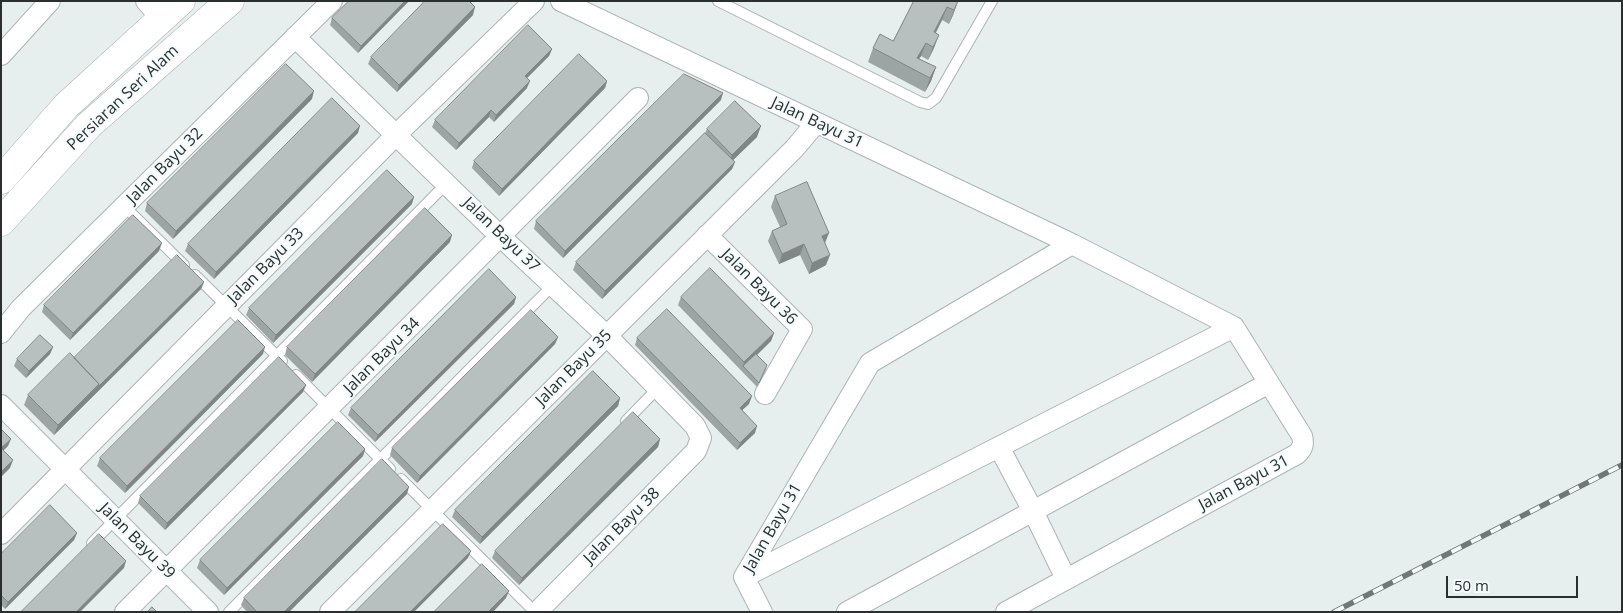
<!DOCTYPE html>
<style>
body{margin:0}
#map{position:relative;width:1623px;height:613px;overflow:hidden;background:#e6eeee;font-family:"Open Sans",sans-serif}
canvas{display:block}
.frame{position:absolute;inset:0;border:2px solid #2b2e2f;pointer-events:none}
.scale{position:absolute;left:1446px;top:576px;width:132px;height:22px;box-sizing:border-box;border:2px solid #2b2e2f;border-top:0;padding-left:6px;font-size:15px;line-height:18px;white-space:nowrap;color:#2b2e2f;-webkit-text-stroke:4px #f3fbfc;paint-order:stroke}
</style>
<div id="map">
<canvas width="1623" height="613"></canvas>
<div class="frame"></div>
<div class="scale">50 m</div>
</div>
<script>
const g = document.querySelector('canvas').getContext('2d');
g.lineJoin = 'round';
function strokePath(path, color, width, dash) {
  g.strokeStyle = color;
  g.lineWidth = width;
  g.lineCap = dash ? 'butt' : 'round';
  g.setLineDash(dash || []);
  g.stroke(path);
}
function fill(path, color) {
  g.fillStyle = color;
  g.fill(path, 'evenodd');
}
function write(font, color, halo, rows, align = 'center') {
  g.font = font + ' "Open Sans",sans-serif';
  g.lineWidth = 4;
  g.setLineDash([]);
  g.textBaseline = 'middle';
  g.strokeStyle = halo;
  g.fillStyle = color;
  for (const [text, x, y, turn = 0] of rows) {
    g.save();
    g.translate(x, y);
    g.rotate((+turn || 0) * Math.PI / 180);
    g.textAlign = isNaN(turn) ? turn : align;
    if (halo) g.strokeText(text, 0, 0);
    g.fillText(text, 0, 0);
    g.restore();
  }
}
const service = new Path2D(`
 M718,1l202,101 8,2 8,-6 56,-97
 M124,206l60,59
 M195,275l87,86
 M296,375l94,94
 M626,421l32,-33
 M401,479l134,133
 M92,543l355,-360
 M229,612l324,-327`);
const minor = new Path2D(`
 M146,1l16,18
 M561,1l511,243 162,83 68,109c2,8 1,12 -5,18l-291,158
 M295,37l206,200 106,99 88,90 6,12 -5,13 -159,161
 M1,55l49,-54
 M707,235l95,94 -37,65
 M1,333l20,-25 311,-307
 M1,405l207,207
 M999,447l34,64 33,68
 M1,534l396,-400 137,-133
 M744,577l490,-250
 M125,612l513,-514
 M330,612l464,-463 22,-26
 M762,612l-18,-35 126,-214 202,-119
 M847,612l422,-229`);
const secondary = new Path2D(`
 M1,180l65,-74 115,-105
 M1,222l88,-97 141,-124`);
strokePath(service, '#acb4b4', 12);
strokePath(minor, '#acb4b4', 22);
strokePath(secondary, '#acb4b4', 29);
strokePath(service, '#fff', 10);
strokePath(minor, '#fff', 20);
strokePath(secondary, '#fff', 28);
const rail = new Path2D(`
 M1334,612l288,-147`);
strokePath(rail, '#717676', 5.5);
strokePath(rail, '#f3fbfc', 4, [11]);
fill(new Path2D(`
 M349,1h60l-51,52 -28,-28 2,-7z
 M914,1h44l-5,14 -4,9 -7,-4 -6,13 -2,15 -6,12 -7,-4 -2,3 17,8 -5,14 -6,11 -57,-30 5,-14 20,-7z
 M471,3l2,12 -76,77 -29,-28 3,-7z
 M552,49l-3,7 -22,22v10l-33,34 -5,-5 -33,33 -24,-23 3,-7z
 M607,81l-2,7 -106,108 -27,-28 2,-7z
 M312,99l-139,140 -28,-28 2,-8z
 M721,100l-158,158 -29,-29 2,-8z
 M707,129l50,8 -24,23 2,2 -3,7 -130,130 -29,-29 3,-8 129,-129z
 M358,133l-144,146 -29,-28 3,-7z
 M775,196l50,47 1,22 -17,9 -9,-19 -21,9 -11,-23 4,-10 8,-4 -9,-20z
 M412,204l-139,139 -27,-28 3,-7z
 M450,242l-138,140 -27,-27 2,-8z
 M159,251l-89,89 -28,-28 2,-7z
 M204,282l-3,7 -147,146 -30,-30 4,-10 46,-37z
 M516,297l-2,7 -139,138 -27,-27 3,-7z
 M681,297l93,36 -3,8 -14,14 9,14 -9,18 -79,-82z
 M558,337l-3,7 -138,139 -27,-28 2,-7z
 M637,338l112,66 -7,6 13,23 -18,17 -102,-105z
 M53,347l-3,7 -24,24 -12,-12 3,-7z
 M263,354l-138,139 -28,-27 3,-8z
 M306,385l-3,7 -138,138 -27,-27 2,-7z
 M620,398l-2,8 -138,138 -28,-27 3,-7z
 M660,439l-2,8 -139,138 -27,-27 3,-7z
 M365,449l-2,7 -139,139 -27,-27 3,-8z
 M407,494l-118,118h-42l-6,-7 3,-7z
 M77,533l-3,7 -69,69 -4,-4v-51z`), '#9da4a4');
fill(new Path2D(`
 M405,1h4l-51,52 3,-7z
 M958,1l-5,14 -4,9 5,-14z
 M475,7l-2,8 -76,77 2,-7z
 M947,7l-5,13 -13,25 5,-13z
 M939,35l-5,13 -6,12 5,-13z
 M926,43l-5,13 -9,15 5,-13z
 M552,49l-3,7 -27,27 3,-7z
 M936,67l-5,14 -6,11 5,-14z
 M530,81l-3,7 -33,34 2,-7z
 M607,81l-2,7 -106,108 3,-7z
 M314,91l-2,8 -139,140 3,-8z
 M723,93l-2,7 -158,158 2,-7z
 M491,110l-2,7 -33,33 3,-7z
 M360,126l-2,7 -144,146 2,-7z
 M761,126l-4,11 -29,28 4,-10z
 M735,162l-3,7 -130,130 3,-8z
 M414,197l-2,7 -139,139 3,-8z
 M829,233l-4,10 -7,4 4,-11z
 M452,235l-2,7 -138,140 3,-8z
 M162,243l-3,8 -89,89 3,-7z
 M804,244l-4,11 -21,9 3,-10z
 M830,255l-4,10 -17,9 3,-11z
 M204,282l-3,7 -147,146 4,-10z
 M516,297l-2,7 -139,138 3,-7z
 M774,333l-3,8 -27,26 -1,-1 -1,4 2,-8z
 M558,337l-3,7 -138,139 3,-7z
 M53,347l-3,7 -24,24 3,-7z
 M265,347l-2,7 -138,139 2,-7z
 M306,385l-3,7 -138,138 2,-7z
 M752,396l-3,8 -12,11 3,-7z
 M620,398l-2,8 -138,138 2,-7z
 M757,426l-2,7 -18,17 3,-7z
 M11,439l-3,7 -7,7v-5z
 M660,439l-2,8 -139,138 3,-7z
 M365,449l-2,7 -139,139 3,-7z
 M13,460l-3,8 -9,9v-5z
 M409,487l-2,7 -118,118h-5z
 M77,533l-3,7 -69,69 3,-7z
 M471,551l-3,7 -54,54h-4z
 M126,561l-2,7 -44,44h-4z
 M509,591l-3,7 -13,14h-5z`), '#808686');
const building = new Path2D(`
 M349,1h56l-44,45 -29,-28z
 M425,1h44l6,6 -76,78 -28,-28z
 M914,1h44l-4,9 -7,-3 -13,25 5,3 -6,12 -7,-4 -9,15 19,9 -6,11 -57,-30 7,-14 13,7z
 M528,25l24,24 -27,27 5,5 -34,34 -5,-5 -32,33 -24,-23z
 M579,54l28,27 -105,108 -28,-28z
 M286,64l28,27 -138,140 -29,-28z
 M684,74l39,19 -158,158 -29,-30z
 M332,98l28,28 -144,146 -28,-28z
 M735,101l26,25 -29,29 -25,-26z
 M705,133l30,29 -130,129 -29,-29z
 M387,170l27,27 -138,138 -27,-27z
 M807,182l22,51 -7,3 8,19 -18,8 -8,-19 -22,10 -10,-23 15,-7 -12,-28z
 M425,208l27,27 -137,139 -28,-27z
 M133,215l29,28 -89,90 -29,-28z
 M177,255l27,27 -106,105 1,-3 -25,-26z
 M710,268l64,65 -30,29 -63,-65z
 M489,269l27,28 -138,138 -27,-27z
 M667,309l85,87 -12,12 17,18 -17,17 -103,-105z
 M531,310l27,27 -138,139 -28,-28z
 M238,320l27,27 -138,139 -27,-28z
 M40,335l13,12 -24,24 -12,-12z
 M70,353l29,31 -41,41 -30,-30z
 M756,354l11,11 -8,18 -16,-17z
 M279,357l27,28 -139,138 -27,-27z
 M593,371l27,27 -138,139 -27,-27z
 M633,412l27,27 -138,139 -27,-27z
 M338,422l27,27 -138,139 -27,-28z
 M1,429l10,10 -10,9z
 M1,448l12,12 -12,12z
 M382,459l27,28 -125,125h-27l-13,-14z
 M50,505l27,28 -69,69 -7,-7v-41z
 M443,524l28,27 -61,61h-55z
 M99,534l27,27 -50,51h-55z
 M482,564l27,27 -21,21h-54z
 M152,607l5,5h-9z`);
fill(building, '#b7bfbf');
strokePath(building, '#808686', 1);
write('16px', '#2b2e2f', '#f3fbfc', [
 ["Persiaran Seri Alam",123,98,-43],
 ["Jalan Bayu 31",817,123,25],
 ["Jalan Bayu 32",165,166,-45],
 ["Jalan Bayu 37",501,235,44],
 ["Jalan Bayu 33",266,266,-45],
 ["Jalan Bayu 36",759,287,45],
 ["Jalan Bayu 34",382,356,-45],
 ["Jalan Bayu 35",574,368,-45],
 ["Jalan Bayu 31",1244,483,-28],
 ["Jalan Bayu 38",622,526,-45],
 ["Jalan Bayu 31",773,528,-60],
 ["Jalan Bayu 39",137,541,45]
]);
</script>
